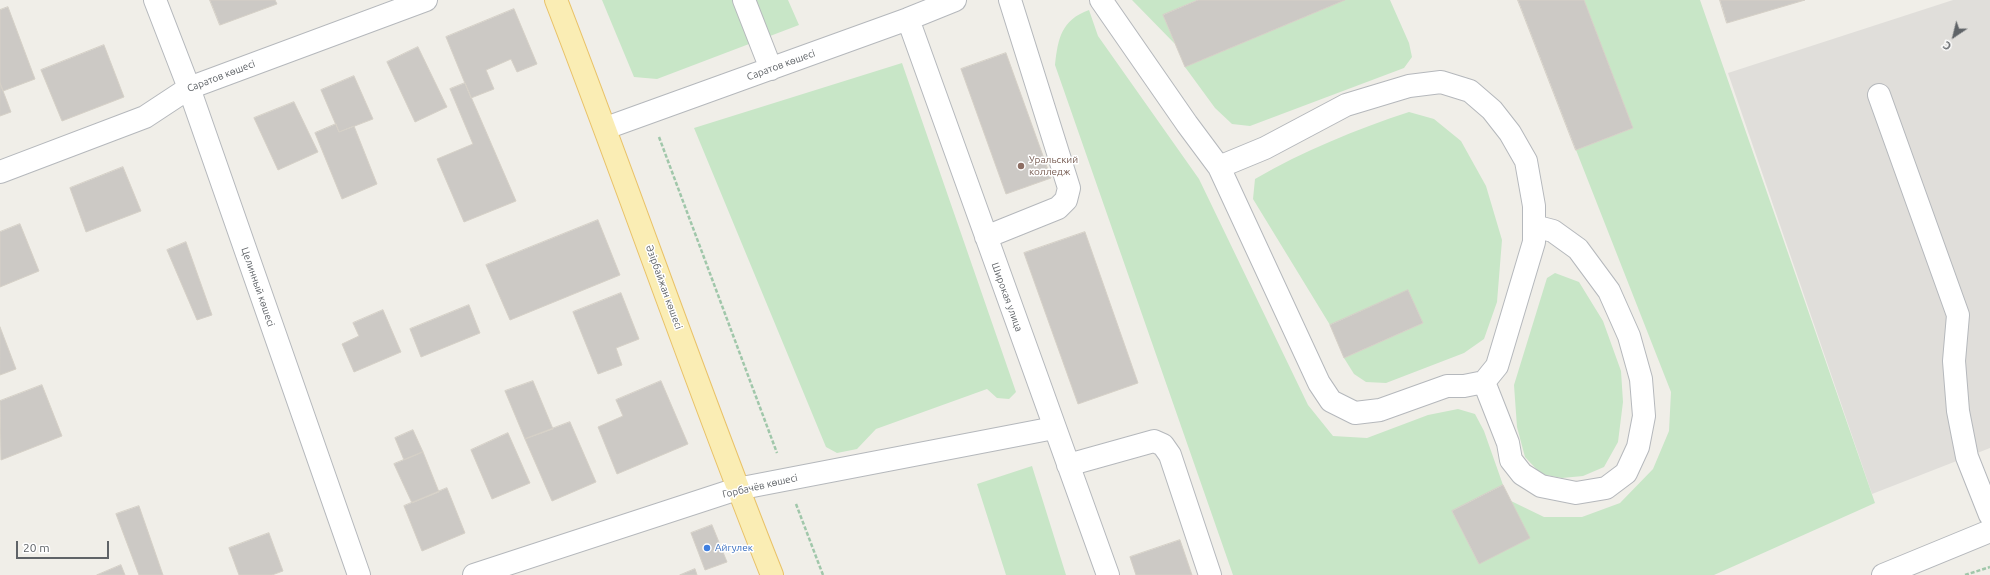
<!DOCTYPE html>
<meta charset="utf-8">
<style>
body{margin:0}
#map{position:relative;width:1990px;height:575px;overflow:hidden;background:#f0eee8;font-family:Ubuntu,sans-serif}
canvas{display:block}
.north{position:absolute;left:1934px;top:16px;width:40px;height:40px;-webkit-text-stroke:3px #fff;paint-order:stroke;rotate:215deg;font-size:11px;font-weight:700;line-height:16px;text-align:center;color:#5f6367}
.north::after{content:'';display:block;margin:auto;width:14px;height:18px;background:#5f6367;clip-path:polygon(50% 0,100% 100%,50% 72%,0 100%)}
.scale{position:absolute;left:16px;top:541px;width:93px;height:18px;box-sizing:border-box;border:2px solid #5f6367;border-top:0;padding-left:5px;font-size:12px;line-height:14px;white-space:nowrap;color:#5f6367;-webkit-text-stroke:3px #fff;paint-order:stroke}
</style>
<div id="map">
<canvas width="1990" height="575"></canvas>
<div class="north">С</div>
<div class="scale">20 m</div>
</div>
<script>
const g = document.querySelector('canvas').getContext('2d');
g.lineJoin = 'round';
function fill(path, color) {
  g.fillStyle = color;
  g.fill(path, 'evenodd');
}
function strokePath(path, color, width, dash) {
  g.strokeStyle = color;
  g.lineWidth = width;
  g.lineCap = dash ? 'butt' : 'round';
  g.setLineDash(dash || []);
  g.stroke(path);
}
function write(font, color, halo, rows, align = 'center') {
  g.font = font + ' Ubuntu,sans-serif';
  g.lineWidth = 3;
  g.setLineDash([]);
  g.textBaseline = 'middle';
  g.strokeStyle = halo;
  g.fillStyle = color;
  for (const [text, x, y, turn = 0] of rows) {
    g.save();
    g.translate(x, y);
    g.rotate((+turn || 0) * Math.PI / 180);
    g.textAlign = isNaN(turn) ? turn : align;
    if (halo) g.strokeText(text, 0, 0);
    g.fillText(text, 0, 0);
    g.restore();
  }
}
fill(new Path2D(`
 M1953,0h37v448l-118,46 -144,-421z`), '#e0deda');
fill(new Path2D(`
 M602,0h186l11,25 -142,54 -23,-2z
 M1132,0h65l-34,15 12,29z
 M1345,0h45l19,43 3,14 -8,11 -154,58 -18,-2 -17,-16 -30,-41z
 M1584,0h116l175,503 -161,72h-481l-178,-510c3,-26 6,-45 34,-55l9,26 101,143 109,226 25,31 34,2 61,-23 30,-6 17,5 9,17 19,54 -51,26 27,53 32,-63 33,16h38l38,-14 33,-34 16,-38 2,-39 -95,-242 57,-22z
 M902,63l114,329 -7,7 -12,-1 -10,-9 -111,40 -19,20 -20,4 -11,-6 -132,-319z
 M1409,112l25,7 27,22 25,45 16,54 -5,62 -13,37 -20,14 -78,30 -20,-1 -12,-8 -10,-16 79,-35 -15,-32 -78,34 -77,-126 2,-20c48,-28 102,-50 154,-67z
 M1555,273l24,9 24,39 18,50 2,31 -5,40 -14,25 -21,9 -21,2 -21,-4 -16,-17 -8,-30 -3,-42 33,-107z
 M1032,466l34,109h-60l-29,-91z`), '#c8e6c7');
const building = new Path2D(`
 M210,0h65l2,4 -57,21z
 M1198,0h147l-160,67 -22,-52z
 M1518,0h66l49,128 -57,22z
 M1720,0h85l-78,23z
 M8,7l27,72 -32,12 -3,-8v-73z
 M514,9l23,55 -20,8 -6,-13 -25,11 8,19 -23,9 -25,-61z
 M104,45l20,52 -62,24 -21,-51z
 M418,47l29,60 -32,15 -28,-60z
 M1006,53l45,125 -45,16 -45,-125z
 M354,76l19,43 -34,13 -18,-42z
 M0,83l11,29 -11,4z
 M465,83l51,118 -52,21 -27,-63 36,-15 -23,-55z
 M294,102l24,50 -40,18 -24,-52z
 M336,124l3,8 15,-6 23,58 -35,15 -27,-66z
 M123,167l18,44 -55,21 -16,-44z
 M598,220l22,55 -110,45 -24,-55z
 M20,224l19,47 -39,16v-55z
 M1085,232l53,151 -60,21 -54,-151z
 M186,242l26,73 -15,5 -30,-70z
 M1408,290l15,33 -79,35 -14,-33z
 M621,293l18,46 -23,9 6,17 -24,9 -25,-62z
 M469,305l11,28 -59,24 -11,-28z
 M383,310l18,42 -47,20 -12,-28 17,-8 -6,-13z
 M0,327l16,42 -16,6z
 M533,381l20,48 -28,10 -20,-48z
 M661,381l27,63 -71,30 -19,-47 25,-11 -7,-16z
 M42,385l20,51 -61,24 -1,-59z
 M570,422l26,60 -44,19 -27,-62z
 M413,430l10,22 -19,8 -9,-22z
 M508,433l22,50 -38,16 -21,-49z
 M423,452l16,40 -27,11 -18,-39z
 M1503,485l27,53 -51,26 -27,-53z
 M447,488l18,45 -43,18 -18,-45z
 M139,506l24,69h-24l-23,-61z
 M712,525l15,37 -22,8 -14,-37z
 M269,533l14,38 -11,4h-33l-10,-27z
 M1180,540l12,35h-56l-6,-18z
 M121,565l4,10h-28z
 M695,569l2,6h-17z`);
fill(building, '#ccc9c5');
strokePath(building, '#d5d0c7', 1);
const minor = new Path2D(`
 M155,0l34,88 170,487
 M744,0l27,69
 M1101,0l86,124 32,43 100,216 12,18 24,12 25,-3 67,-24h17l20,-4 13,-16 37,-124v-36l-8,-45 -16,-28 -18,-23 -22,-19 -29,-9 -32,4 -63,19 -81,43 -46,19
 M908,19l200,556
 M1879,95l79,220 -4,46 4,50 9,46 23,58
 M606,128l302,-109 47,-19
 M0,172l145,-55 44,-29 237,-88
 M986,237l72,-29 8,-8 3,-12 -59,-188
 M1484,382l24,61 3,17 11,14 19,12 35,7 30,-5 20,-15 12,-26 6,-31 -3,-37 -12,-43 -20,-45 -31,-42 -25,-18 -19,-5
 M1068,465l86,-24 9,4 7,10 40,120
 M474,575l263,-86 317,-61
 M1883,575l107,-44`);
const major = new Path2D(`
 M556,0c74,191 140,385 216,575`);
strokePath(minor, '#b5b8bc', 24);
strokePath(major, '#e9c268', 24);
strokePath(new Path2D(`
 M659,137l118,316
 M796,504l27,71
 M1965,575l25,-8`), '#a0c7aa', 2.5, [4, 2]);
strokePath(minor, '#fff', 22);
strokePath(major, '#faedb4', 22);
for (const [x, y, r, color] of [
 [1021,166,4,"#8d6e63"],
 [707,548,4,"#3f7fe0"]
]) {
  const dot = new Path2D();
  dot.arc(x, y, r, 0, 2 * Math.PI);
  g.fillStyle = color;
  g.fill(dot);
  strokePath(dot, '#fff', 1.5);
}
write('10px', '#5f6367', '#fff', [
 ["Саратов көшесі",781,65,-20],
 ["Саратов көшесі",221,76,-21],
 ["Целинный көшесі",258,287,71],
 ["Әзірбайжан көшесі",664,287,70],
 ["Широкая улица",1007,297,70],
 ["Горбачёв көшесі",760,486,-13]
]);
write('10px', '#785e54', '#fff', [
 ["Уральский",1029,160],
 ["колледж",1029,172]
], 'left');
write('10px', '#366cbe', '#fff', [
 ["Айгулек",715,548]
], 'left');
</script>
